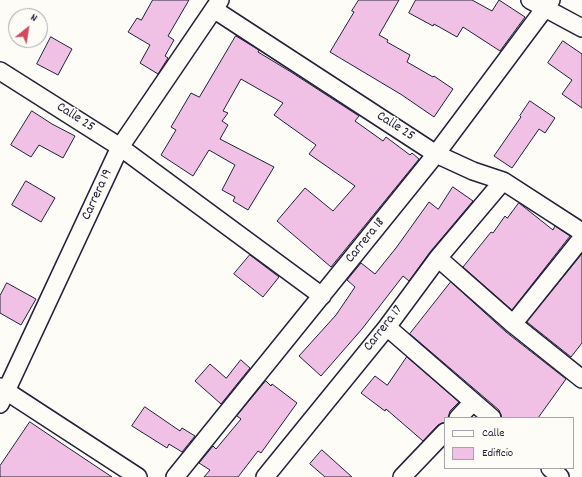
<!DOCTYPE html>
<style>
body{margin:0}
#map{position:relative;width:582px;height:477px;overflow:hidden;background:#fdfcf7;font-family:Dekko,sans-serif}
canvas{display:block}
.legend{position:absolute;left:444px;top:417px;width:130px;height:52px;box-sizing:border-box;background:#fdfcf7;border:1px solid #a5a5ac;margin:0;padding:5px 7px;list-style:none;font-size:12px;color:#22223b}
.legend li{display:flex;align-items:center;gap:8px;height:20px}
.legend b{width:20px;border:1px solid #a5a5ac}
.north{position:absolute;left:8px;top:8px;width:40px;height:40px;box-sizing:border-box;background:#fdfcf7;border:1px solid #a5a5ac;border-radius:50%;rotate:30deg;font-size:11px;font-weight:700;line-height:16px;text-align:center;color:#22223b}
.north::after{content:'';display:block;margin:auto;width:14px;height:18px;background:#d1495b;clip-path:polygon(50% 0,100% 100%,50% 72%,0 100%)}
</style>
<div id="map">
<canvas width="582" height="477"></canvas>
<ul class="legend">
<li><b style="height:5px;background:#fdfcf7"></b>Calle</li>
<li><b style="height:11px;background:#f0c1e4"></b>Edificio</li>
</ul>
<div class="north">N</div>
</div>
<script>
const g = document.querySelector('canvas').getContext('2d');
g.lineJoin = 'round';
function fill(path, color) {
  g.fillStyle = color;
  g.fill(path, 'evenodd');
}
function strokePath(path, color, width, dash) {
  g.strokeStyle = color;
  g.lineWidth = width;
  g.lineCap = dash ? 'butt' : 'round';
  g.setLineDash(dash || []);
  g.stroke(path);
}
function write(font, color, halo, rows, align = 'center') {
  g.font = font + ' Dekko,sans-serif';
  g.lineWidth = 3;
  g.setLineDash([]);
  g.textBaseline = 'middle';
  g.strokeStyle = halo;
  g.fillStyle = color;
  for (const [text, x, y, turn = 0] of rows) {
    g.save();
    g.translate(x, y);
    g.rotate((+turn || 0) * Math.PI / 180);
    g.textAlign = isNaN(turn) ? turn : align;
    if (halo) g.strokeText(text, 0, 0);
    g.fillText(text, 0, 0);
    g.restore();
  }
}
const building = new Path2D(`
 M153,0h36l-21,36 6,4 -9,16 3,2 -10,16 -18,-11 10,-18 -22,-13 9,-14 4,2z
 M359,0h40l-20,35 9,5 -1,2 23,13 -3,7 26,15 1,-1 19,13 -19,28 -32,-22 -72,-43 24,-40 -2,-1z
 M416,0h56l20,11 7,-11 26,17 -25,34 -37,-24 -6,10 -23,-13 -1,2 -24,-13z
 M236,36l23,14 -1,2 33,20 68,44 -4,5 28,20 3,-4 24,18 2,-2 7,6 -88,108 -54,-46 28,-33 28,23 22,-25 -46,-32 7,-9 -42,-30 9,-12 -42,-24 -18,32 5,2 -6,8 6,4 -8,14 54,28 -26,43 -15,-9 2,-4 -13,-7 13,-25 -26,-15 -16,26 -32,-21 15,-25 -5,-3 20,-34 8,4z
 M51,37l21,12 -14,26 -21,-11z
 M563,41l19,13v54l-20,-14 10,-14 -24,-17z
 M530,101l25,17 -10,15 -6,-4 -27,39 -18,-12 27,-39 -1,-1z
 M32,111l20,13 23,12 -12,22 -24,-13 -8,12 -20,-12z
 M26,181l29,17 -14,24 -29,-17z
 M453,187l20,14 -43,51 -21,29 -6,-5 -41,53 -41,47 -22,-20 37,-41 19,-28 -8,-7 14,-17 14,11 21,-26 33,-46 9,7z
 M519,203l34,27 2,-4 15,10 -58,74 -49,-43 28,-35 2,1 12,-17 2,2z
 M582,254v89l-11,14 -44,-35z
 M250,255l29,22 -16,20 -29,-23z
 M451,282l55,50 60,47 -28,39h-36l-3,-8 -89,-76z
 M7,283l29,16 -15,26 -21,-12v-17z
 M407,357l52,45 -9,9 -2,7h-3v4l-7,3 -15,16 -37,-32 -1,2 -24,-18 14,-17 12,9z
 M241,360l9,8 -29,36 -26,-23 15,-17 16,14z
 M266,381l5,5 1,-2 25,19 -36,50 -3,-2 -20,26h-34l6,-7 -11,-7 14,-17 3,3 25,-30 -4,-3z
 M145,407l35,24 2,-3 13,8 -13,16 -13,-8 -2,4 -35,-22z
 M30,422l34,23 48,32h-112v-11z
 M322,450l30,27h-27l-15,-13z`);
fill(building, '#f0c1e4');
strokePath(building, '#22223b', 1);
const street = new Path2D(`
 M530,0l52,28
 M215,10l221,144 37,17 30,10 79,51
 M0,71l120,76 202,149
 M438,258l75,66 69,55
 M513,324l69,-86
 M387,327l105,91
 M0,387l138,90
 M0,404l120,-257 100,-147
 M458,418l15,-16
 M550,468l10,9
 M175,477l261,-323 115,-154
 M265,477l122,-150 51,-69 65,-77
 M402,477l43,-45`);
strokePath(street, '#22223b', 20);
strokePath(street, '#fdfcf7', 17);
write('14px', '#22223b', '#fdfcf7', [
 ["Calle 25",75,118,33],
 ["Calle 25",395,127,33],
 ["Carrera 19",98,195,-65],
 ["Carrera 18",366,241,-51],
 ["Carrera 17",384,329,-52]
]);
</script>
